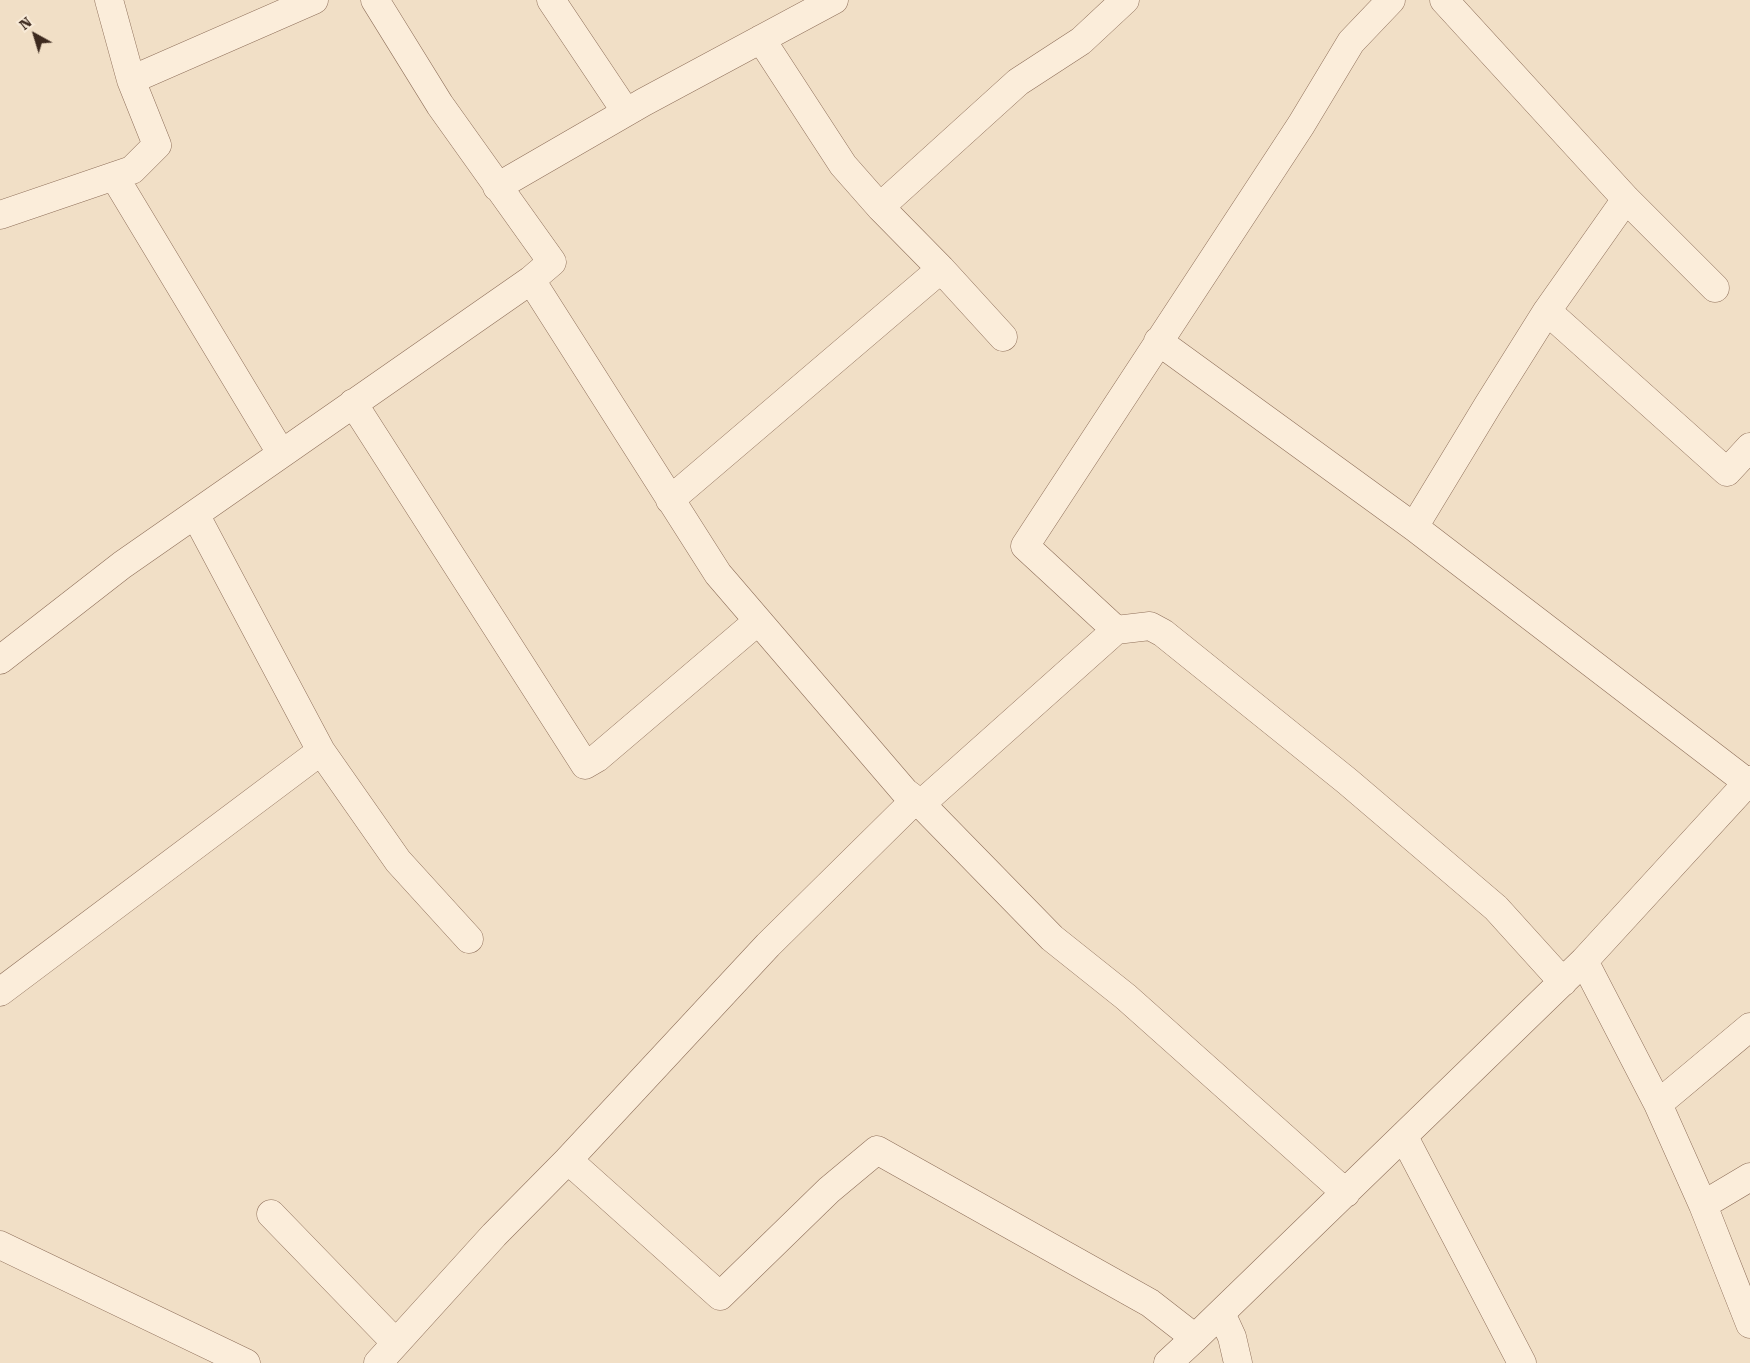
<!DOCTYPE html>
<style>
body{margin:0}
#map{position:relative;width:1750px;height:1363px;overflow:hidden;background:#f1dfc6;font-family:"Roboto Serif",serif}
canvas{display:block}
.north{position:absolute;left:10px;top:10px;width:50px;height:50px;-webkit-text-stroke:4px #f8ead7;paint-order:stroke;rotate:321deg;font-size:14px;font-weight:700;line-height:20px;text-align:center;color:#3d2a1f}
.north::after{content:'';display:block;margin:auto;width:18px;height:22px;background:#3d2a1f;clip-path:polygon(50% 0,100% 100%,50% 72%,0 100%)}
</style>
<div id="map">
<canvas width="1750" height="1363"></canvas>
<div class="north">N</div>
</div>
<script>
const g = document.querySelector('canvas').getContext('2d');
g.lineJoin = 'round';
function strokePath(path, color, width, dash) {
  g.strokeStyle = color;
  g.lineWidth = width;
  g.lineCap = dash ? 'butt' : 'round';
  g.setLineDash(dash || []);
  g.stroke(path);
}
const street = new Path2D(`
 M551,0l75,112
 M1444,0l182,199 89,89
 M761,39l82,126 37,42 61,62
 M131,80l183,-80
 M114,176l167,277
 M497,187l147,-85 190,-102
 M880,207l138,-125 63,-41 44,-41
 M0,215l132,-45 25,-25 -26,-65 -22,-80
 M531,280l187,294 187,218 16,12 131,134 74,59 220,196
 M1547,311l180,161 23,-25
 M1158,341l256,186 334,256
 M353,403l232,362 12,-7 161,-137
 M670,500l271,-231 62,68
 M195,514l126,237 77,110 71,78
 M1414,527l74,-122 59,-94 79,-112
 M1116,630l-91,-84 276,-421 50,-83 40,-42
 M0,660l122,-95 409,-285 21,-18 -112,-157 -65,-105
 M921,804l195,-174 34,-4 13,7 184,148 149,127 67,74
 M1584,961l74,143 45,101 47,119
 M0,992l321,-241
 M1658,1104l92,-77
 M1404,1137l118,226
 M568,1160l152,136 109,-106 48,-40 273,153 45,35 389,-377 166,-181
 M1703,1205l47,-28
 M271,1214l125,129
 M0,1245l246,118
 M1221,1313l11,24 6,26
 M378,1363l116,-128 74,-75 200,-215 147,-145
 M1168,1363l27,-25`);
strokePath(street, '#8e6f5a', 29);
strokePath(street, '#fbedda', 28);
</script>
